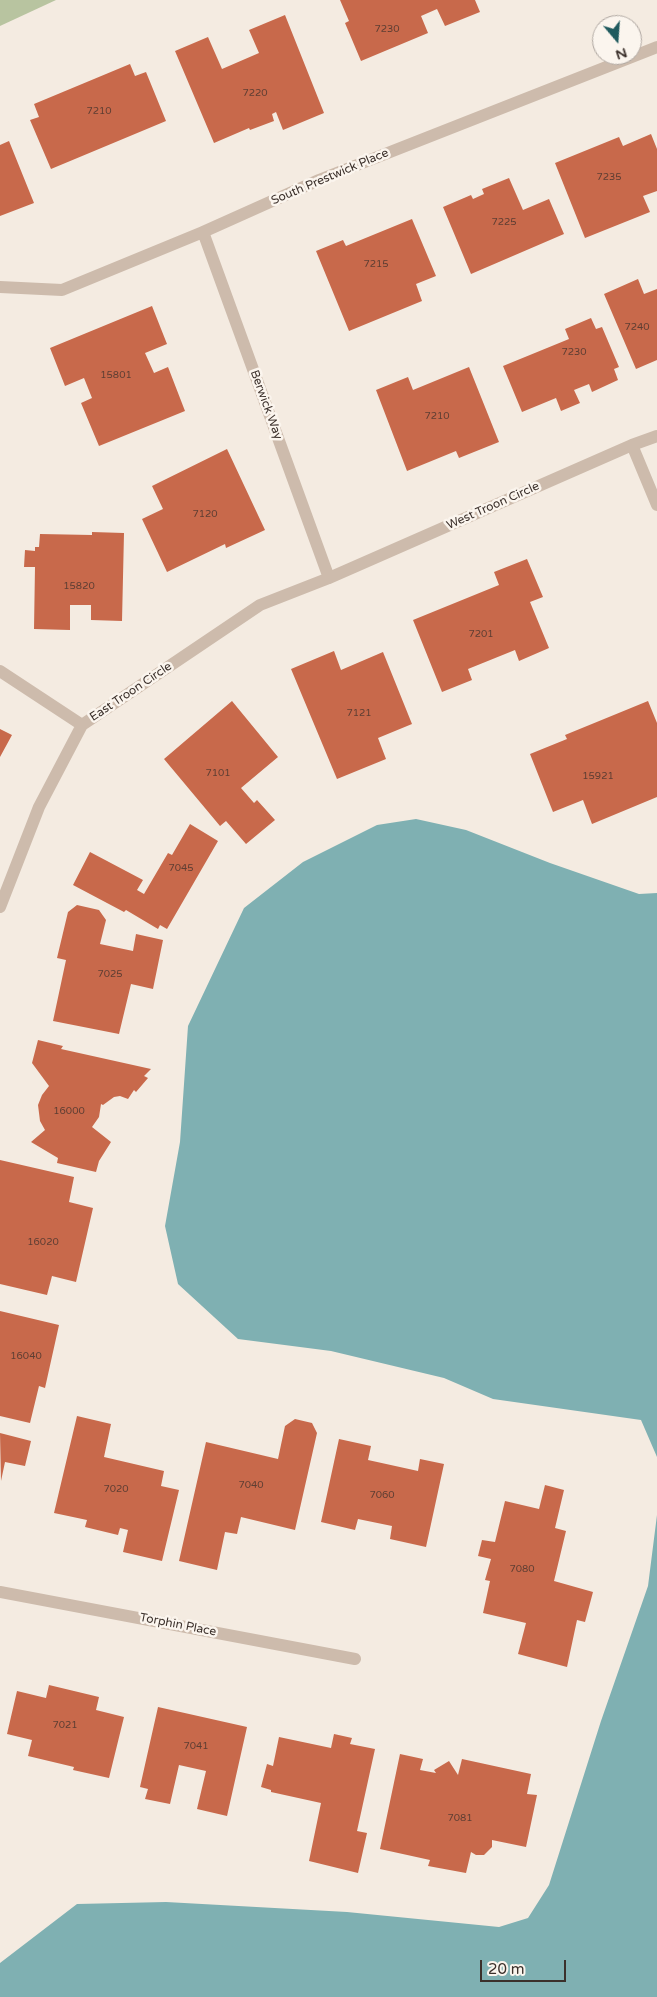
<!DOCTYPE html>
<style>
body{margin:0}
#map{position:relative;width:657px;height:1997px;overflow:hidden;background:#f4ebe1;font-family:"Varela Round",sans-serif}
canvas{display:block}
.north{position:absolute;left:592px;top:15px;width:50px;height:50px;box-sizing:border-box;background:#fbf5ee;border:1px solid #aea6a0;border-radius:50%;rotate:162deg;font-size:14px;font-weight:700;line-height:20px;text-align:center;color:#3b302b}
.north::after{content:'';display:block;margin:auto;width:18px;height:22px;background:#1f5a5e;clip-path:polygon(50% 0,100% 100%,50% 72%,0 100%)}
.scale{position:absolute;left:480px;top:1960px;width:86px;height:22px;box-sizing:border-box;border:2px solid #3b302b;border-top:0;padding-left:6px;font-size:15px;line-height:18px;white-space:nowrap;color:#3b302b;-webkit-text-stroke:4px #fbf5ee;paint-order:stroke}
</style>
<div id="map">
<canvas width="657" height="1997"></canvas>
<div class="north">N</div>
<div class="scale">20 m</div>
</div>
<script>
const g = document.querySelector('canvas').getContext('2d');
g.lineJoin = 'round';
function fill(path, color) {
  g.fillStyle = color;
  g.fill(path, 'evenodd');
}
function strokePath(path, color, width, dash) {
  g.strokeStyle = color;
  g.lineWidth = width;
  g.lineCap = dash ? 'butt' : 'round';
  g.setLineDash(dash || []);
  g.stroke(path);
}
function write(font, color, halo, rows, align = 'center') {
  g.font = font + ' "Varela Round",sans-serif';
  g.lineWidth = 5;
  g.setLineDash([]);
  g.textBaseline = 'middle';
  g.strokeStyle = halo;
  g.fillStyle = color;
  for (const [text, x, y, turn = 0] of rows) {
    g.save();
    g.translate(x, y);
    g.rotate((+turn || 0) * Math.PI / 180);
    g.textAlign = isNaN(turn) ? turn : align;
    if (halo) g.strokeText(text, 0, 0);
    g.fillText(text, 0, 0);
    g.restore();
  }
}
fill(new Path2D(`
 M0,0h56l-56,26z`), '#b8c4a0');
fill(new Path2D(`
 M416,819l50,11 84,33 89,31 18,-1v564l-16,-37 -148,-21 -49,-21 -113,-27 -93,-12 -60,-55 -13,-58 15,-84 8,-116 56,-118 59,-46 74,-37z
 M657,1515v482h-657v-34l77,-59 89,-2 181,10 152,15 29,-9 21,-33 52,-164 47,-135z`), '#7fb0b2');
fill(new Path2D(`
 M340,0h135l5,12 -35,14 -8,-17 -16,7 7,17 -67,28 -16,-38 4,-2z
 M285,15l39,98 -41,17 -7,-18 -4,2 2,7 -24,9 -1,-2 -35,15 -39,-92 33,-14 14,32 37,-16 -10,-23z
 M130,64l5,12 11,-4 20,49 -115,48 -21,-49 9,-3 -5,-13z
 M651,134l6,15v42l-14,5 7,16 -65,26 -30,-75 64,-26 4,9z
 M9,141l25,62 -34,13v-71z
 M509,178l14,32 26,-11 15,35 -93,40 -28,-67 28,-12 2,4 11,-5 -2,-5z
 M412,219l24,57 -20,8 6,17 -73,30 -33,-80 27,-11 3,6z
 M638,279l6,15 13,-5v71l-21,9 -32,-75z
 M152,306l15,38 -22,9 9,20 14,-6 17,44 -86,35 -18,-43 11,-5 -8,-20 -19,8 -15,-38z
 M591,318l5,11 6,-2 17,40 -5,2 4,11 -26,12 -3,-8 -15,6 6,13 -19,8 -5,-13 -34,14 -19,-46 66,-27 -4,-10z
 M469,367l30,75 -40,16 -3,-7 -49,20 -31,-81 32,-13 5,13z
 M227,449l38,81 -39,18 -1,-4 -58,28 -25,-53 21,-10 -11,-23z
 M92,532l32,1 -2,88 -31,-1v-15h-21v25l-36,-1 1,-62h-11l1,-17 10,1v-4h4l1,-13 52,1z
 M527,559l16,38 -13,5 19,46 -30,13 -4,-11 -47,19 4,11 -30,12 -29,-72 86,-35 -5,-13z
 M334,651l7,19 42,-18 29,72 -34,14 8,21 -49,20 -46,-110z
 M232,701l46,56 -37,31 13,15 3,-3 18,20 -29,24 -20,-23 -6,5 -56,-67z
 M648,701l9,22v74l-65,27 -9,-24 -30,12 -23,-58 37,-15 -2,-4z
 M0,729l12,6 -12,22z
 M190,824l28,17 -51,88 -7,-4 -2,4 -32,-19 -2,2 -51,-27 17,-33 53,28 -6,10 7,4 24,-41 4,2z
 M77,905l22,5 7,10 -6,24 33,7 3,-17 27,6 -10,49 -22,-5 -12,50 -66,-13 13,-61 -9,-2 11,-46z
 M38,1040l25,6 -2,3 90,20 -7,7 4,2 -12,14 -2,-2 -6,9 -8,-3 -6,1 -11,8 -2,-1 -2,13 -7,10 19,15 -12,19 -3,11 -39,-9 1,-5 -27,-16 14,-12 -5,-9 -2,-16 4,-10 7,-9 -17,-23z
 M0,1160l74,17 -5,25 24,6 -17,74 -24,-6 -5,19 -47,-11z
 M0,1311l59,14 -14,63 -6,-2 -9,37 -30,-7z
 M77,1416l34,8 -7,33 60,14 -3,15 18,4 -17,71 -39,-9 5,-22 -8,-2 -2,7 -33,-8 2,-7 -33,-7z
 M295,1419l17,4 5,10 -22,97 -54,-13 -4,17 -12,-2 -8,38 -38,-9 27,-119 72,17 7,-33z
 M0,1433l31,8 -6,25 -20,-4 -4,19z
 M339,1439l32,7 -3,14 50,11 2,-12 24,5 -18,83 -36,-8 2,-13 -34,-7 -3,11 -34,-8z
 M545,1485l19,5 -9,38 11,3 -12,50 39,11 -8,30 -8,-2 -10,47 -49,-13 8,-31 -43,-10 7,-32 -5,-1 6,-21 -13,-3 4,-16 13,2 10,-41 34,8z
 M49,1685l50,12 -3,13 28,7 -15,61 -36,-8 1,-3 -46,-11 4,-16 -25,-6 10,-43 29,7z
 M158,1707l89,20 -20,89 -30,-7 9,-38 -27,-6 -9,39 -25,-5 3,-10 -8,-2z
 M334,1734l18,4 -2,6 25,5 -18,82 10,2 -9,40 -49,-12 12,-58 -50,-11v-2l-10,-3 6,-23 6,2 6,-29 52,11z
 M400,1754l23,5 -3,11 16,3 -2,-3 15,-9 9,14 4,-16 69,15 -4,20 10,1 -11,52 -34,-7v7l-8,8h-8l-5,-3 -5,21 -38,-7 2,-6 -50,-11z`), '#c8694b');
strokePath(new Path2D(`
 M203,232l126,346
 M0,287l62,3 141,-58 116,-52 338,-133
 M632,445l25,60
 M0,671l82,54
 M0,907l39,-100 43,-82 178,-120 69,-27 303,-133 25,-9
 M0,1592l355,67`), '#cdbbac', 12);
write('10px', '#5e3e33', null, [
 ["7230",387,29],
 ["7220",255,93],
 ["7210",99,111],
 ["7235",609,177],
 ["7225",504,222],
 ["7215",376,264],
 ["7240",637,327],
 ["7230",574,352],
 ["15801",116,375],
 ["7210",437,416],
 ["7120",205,514],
 ["15820",79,586],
 ["7201",481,634],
 ["7121",359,713],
 ["7101",218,773],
 ["15921",598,776],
 ["7045",181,868],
 ["7025",110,974],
 ["16000",69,1111],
 ["16020",43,1242],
 ["16040",26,1356],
 ["7040",251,1485],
 ["7020",116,1489],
 ["7060",382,1495],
 ["7080",522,1569],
 ["7021",65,1725],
 ["7041",196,1746],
 ["7081",460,1818]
]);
write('12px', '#3b302b', '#fbf5ee', [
 ["South Prestwick Place",330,177,-23],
 ["Berwick Way",266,405,70],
 ["West Troon Circle",493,506,-24],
 ["East Troon Circle",131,692,-34],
 ["Torphin Place",178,1625,11]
]);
</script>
